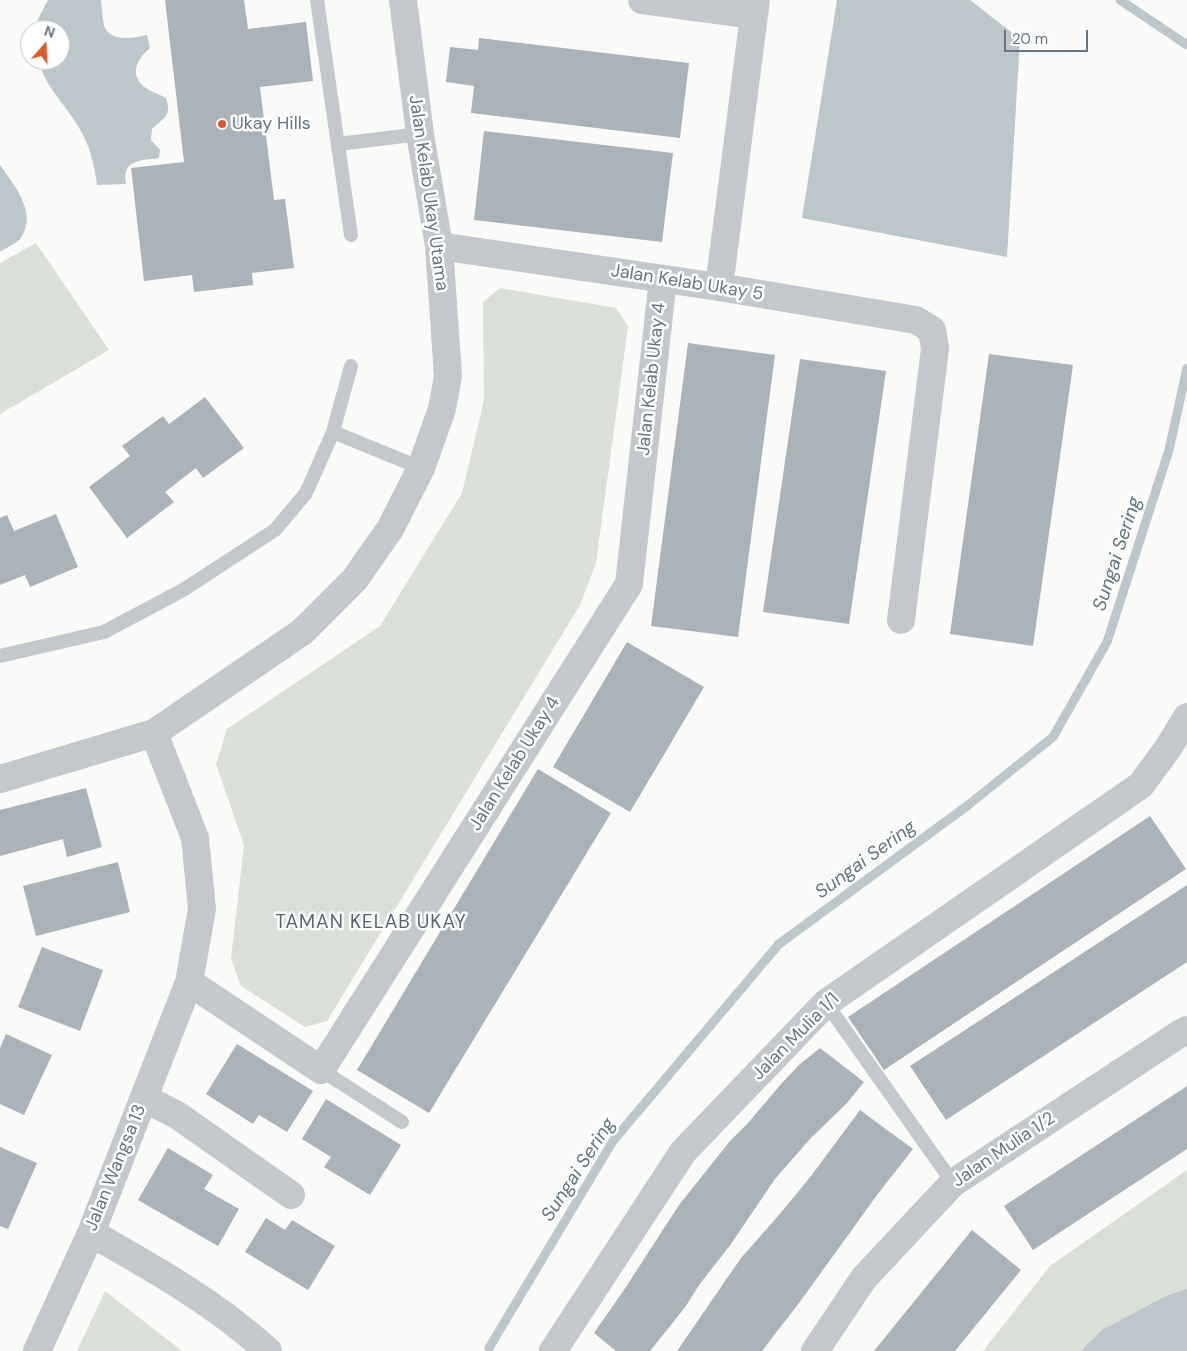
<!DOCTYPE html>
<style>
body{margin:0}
#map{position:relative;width:1187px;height:1351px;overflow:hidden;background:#fafaf8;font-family:"DM Sans",sans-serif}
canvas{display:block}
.north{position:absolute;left:20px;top:20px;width:50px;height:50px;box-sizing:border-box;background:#fff;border:1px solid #c1c8cd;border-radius:50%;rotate:19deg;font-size:14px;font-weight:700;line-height:20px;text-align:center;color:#657683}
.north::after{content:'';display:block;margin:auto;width:18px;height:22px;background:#e4572e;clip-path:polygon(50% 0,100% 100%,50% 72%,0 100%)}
.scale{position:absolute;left:1004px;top:30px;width:84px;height:22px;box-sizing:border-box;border:2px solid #657683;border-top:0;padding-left:6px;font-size:15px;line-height:18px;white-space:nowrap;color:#657683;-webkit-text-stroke:4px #fff;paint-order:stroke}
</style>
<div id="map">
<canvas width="1187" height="1351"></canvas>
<div class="north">N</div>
<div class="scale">20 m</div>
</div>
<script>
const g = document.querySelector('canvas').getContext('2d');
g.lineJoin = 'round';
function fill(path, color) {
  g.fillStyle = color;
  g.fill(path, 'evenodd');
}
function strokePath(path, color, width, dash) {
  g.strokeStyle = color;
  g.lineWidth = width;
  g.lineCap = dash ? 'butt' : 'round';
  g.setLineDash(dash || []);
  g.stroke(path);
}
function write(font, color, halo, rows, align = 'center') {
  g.font = font + ' "DM Sans",sans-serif';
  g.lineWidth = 5;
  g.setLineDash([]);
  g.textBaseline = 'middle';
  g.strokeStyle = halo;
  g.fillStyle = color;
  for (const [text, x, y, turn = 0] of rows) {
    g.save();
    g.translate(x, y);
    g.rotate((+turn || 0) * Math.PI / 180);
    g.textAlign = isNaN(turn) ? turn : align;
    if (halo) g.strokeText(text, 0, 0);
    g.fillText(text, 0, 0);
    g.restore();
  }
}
fill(new Path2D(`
 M36,243l73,107 -109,64v-151z
 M500,288l116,20 12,18 -32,237 -16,42 -253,416 -22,6 -64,-41 -10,-27 13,-114 -28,-81 11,-35 153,-103 82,-133 22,-93 -1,-98z
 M1187,1170v181h-204l67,-85z
 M105,1291l77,60h-105z`), '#dadfd7');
fill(new Path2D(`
 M48,0h53c1,8 1,17 3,25 5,18 30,13 43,10l3,13c-12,10 -21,25 -7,38 6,5 16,8 23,12 6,19 -2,19 -14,31l-1,11 9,10 -1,8c-19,3 -37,1 -33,26l-29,1c-3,-23 -8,-43 -21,-62 -12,-20 -33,-39 -37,-63h21v-30h-23l1,-11z
 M837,0h133l50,39 -13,218 -205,-39z
 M0,165c14,20 39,49 20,74 -5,5 -14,9 -20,13z
 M1187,1289v62h-106l21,-21 64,-34z`), '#bbc7cb');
strokePath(new Path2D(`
 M1120,0l67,45
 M489,1348l124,-207 166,-197 188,-138 86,-69 54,-95 62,-192 18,-82`), '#bbc7cb', 9);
fill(new Path2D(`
 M165,0h79l4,29 58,-7 7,59 -53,6 14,113 11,-1 9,69 -42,5 1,12 -59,7 -2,-17 -48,6 -13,-113 53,-6z
 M479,38l210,25 -9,75 -209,-25 3,-27 -28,-4 4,-35 28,3z
 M484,131l189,22 -11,89 -188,-22z
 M688,343l87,12 -37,282 -87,-11z
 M989,354l84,11 -40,281 -83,-12z
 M800,359l86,12 -37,253 -86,-12z
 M205,397l39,51 -41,30 -7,-10 -31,24 9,10 -47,36 -38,-51 41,-31 -8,-10 41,-30 6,8z
 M56,514l22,53 -48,20 -5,-12 -25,10v-67l7,-3 7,16z
 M627,642l77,45 -74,125 -77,-45z
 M538,769l73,44 -182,300 -72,-43z
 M86,788l16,59 -35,10 -4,-18 -63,17v-46z
 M1150,816l36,53 -302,201 -36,-53z
 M118,862l12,50 -94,24 -13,-50z
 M1187,885v77l-241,158 -36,-54z
 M42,947l61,23 -23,61 -62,-24z
 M6,1034l46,21 -28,60 -24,-11v-56z
 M237,1044l76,47 -26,41 -28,-17 -6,9 -47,-30z
 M820,1048l44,34 -17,21 -37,36 -35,40 -44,65 -32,41 -13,21 -36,45h-34l-22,-18 30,-43 55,-85 51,-64 18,-18 34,-40 18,-19z
 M1187,1086v63l-154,101 -29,-44z
 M326,1099l75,46 -31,50 -46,-28 7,-10 -29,-18z
 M860,1110l53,39 -36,46 -78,108 -37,48h-85l64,-93 38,-43 32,-39z
 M0,1147l37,16 -29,66 -8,-3z
 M168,1148l45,27 -9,14 35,20 -21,37 -80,-46z
 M266,1218l19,12 7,-10 43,26 -27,44 -63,-38z
 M972,1230l49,40 -66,81h-81z`), '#aab3b9');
strokePath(new Path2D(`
 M317,0l34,235
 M338,144l82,-10
 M333,432l88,36
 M0,656l104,-24 79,-42 92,-60 31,-37 27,-61 18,-66
 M826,1003l127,180
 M321,1070l81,52`), '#c3c8cc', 14);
strokePath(new Path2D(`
 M642,0l112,15
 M439,246l280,41 197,33 16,10 3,19 -34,271
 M719,287l37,-287
 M0,779l154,-46 148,-101 53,-53 35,-50 31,-61 21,-59 6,-33 -9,-130 -19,-112 -17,-134
 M189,982l132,88 308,-486 34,-305
 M144,1098l33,17 114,80
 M91,1233c62,35 124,70 177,118
 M37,1351l54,-118 98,-251 13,-73 -7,-71 -41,-105
 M553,1351l130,-199 143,-149 315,-218 27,-37 19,-31
 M815,1351l49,-73 89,-95 228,-150 6,-3`), '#c3c8cc', 28);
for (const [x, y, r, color] of [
 [222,124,5,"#e4572e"]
]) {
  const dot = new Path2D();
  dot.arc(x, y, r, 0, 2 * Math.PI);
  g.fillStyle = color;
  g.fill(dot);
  strokePath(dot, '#fff', 2);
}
write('18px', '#657683', '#fff', [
 ["Ukay Hills",232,124]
], 'left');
write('18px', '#657683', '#fff', [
 ["Jalan Kelab Ukay Utama",428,193,82],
 ["Jalan Kelab Ukay 5",687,283,9],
 ["Jalan Kelab Ukay 4",652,379,-84],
 ["Jalan Kelab Ukay 4",515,764,-58],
 ["Jalan Mulia 1/1",796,1037,-45],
 ["Jalan Mulia 1/2",1004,1150,-34],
 ["Jalan Wangsa 13",116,1168,-68]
]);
write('italic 19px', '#60757c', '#fff', [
 ["Sungai Sering",1118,554,-72],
 ["Sungai Sering",866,860,-36],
 ["Sungai Sering",579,1170,-57]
]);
g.letterSpacing = '1px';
write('19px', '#57646e', '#fff', [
 ["TAMAN KELAB UKAY",371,923]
]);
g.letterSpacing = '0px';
</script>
